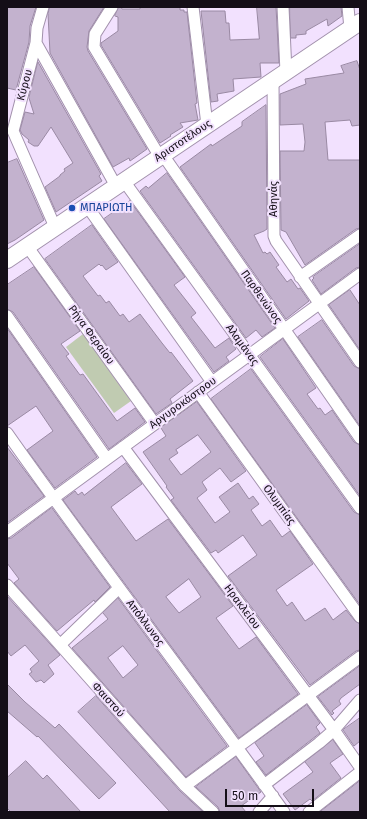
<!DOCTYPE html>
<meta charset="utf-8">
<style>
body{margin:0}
#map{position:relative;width:367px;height:819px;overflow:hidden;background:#f2e1fe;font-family:"Fira Sans",sans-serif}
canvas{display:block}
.frame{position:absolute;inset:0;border:8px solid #140e17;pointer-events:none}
.scale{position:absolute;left:225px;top:789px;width:89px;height:18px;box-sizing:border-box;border:2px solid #140e17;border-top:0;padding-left:5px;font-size:12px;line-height:14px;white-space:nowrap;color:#140e17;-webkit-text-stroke:3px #f2e1fe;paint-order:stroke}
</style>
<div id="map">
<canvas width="367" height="819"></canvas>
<div class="frame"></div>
<div class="scale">50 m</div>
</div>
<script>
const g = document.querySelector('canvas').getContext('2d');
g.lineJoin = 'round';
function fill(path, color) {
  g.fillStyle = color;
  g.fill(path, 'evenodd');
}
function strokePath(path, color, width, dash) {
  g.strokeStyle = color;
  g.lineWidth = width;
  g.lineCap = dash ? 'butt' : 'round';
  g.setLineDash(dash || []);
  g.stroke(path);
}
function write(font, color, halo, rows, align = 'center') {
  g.font = font + ' "Fira Sans",sans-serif';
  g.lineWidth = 4;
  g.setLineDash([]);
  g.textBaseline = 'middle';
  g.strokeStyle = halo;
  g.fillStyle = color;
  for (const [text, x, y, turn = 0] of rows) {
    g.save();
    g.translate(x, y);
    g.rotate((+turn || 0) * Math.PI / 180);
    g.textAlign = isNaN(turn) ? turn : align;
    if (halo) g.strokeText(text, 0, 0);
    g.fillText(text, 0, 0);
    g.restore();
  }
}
fill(new Path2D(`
 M83,334l48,67 -17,12 -48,-66z`), '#c0cbb1');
const building = new Path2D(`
 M7,7h29l-6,19 -1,16 -13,48 -9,-2z
 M50,7h54l-15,24 -2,16 1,4 59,98 -17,12 -1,-3 -16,9 -63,-114 -2,-39z
 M119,7h2l1,2h18v-2h40v3h4v2h3l10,91 -2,1 3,16 -18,3 3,4 -13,8 1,1 -11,7 -59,-98v-2l17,-12v-14l-3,-1z
 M257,7h19l3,56h-19l1,14 -28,2 1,12 -17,3 1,7 -7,1 -10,-91h24l1,12h3l1,17 29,-1z
 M290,7h51l1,9 -14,10 -1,-7 -21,12v3l-10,1v3h-5z
 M357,61l3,9v55l-8,1 -2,-6 -25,2 3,38h32v68l-4,1 -51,36 -19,-33 -5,-2 -1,-79h24l1,-9 -2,-18 -23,1v-31l26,-10 -1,-5 39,-6 -3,-7z
 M38,62l63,112 -2,2 3,5 -46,31 -11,-25 15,-11v-1l5,-4 -1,-2 9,-6 -22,-36 -13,19h-4l-6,-4 1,-2 -7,-6 -2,-4 5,-18 9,2 -5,-16z
 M266,105l1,124 -3,2 -10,4 9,18 2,-1 2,2 3,-2 9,13 -3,2 11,15 4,-3 7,10 2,-1 9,13 -23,18 -106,-152 31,-23 1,2 30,-20v-4z
 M17,159l27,61 -29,20 -8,4v-81z
 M167,173l108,155 -13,9 -6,-7 -10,8 -106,-147 6,-5 2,2z
 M130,201l55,76 -11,8 22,28 -5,4 24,31 14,-10 7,11 -10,8 3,4 -15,11 -110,-153z
 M92,225l26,37 -12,8 -4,-5 -1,1 -2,-2 -16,12 15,20 2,-1 6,8 3,-2 11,15 3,-2 6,8 11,-8 22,29 8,10 1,-1 22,29 -23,18 2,4 -16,11 -111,-155z
 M360,244v23l-4,1 -35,26 -9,-14 2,-2 -1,-1z
 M34,267l46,64 -19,13 8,10 -3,2 14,19 3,-1 34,47 18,-13 10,14 -36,27 -96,-137 -6,-3v-24z
 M350,290l10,15v45l-31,-45z
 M322,320l32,46 6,3v57l-62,-89z
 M7,328l90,129 -42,31 -28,-38 26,-19 -17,-25 -29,20z
 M283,339l33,49 -9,6 11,15 2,-1 5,7 7,-5 22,32 6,3v51l-100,-139z
 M251,369l103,143 6,3v90l-149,-206z
 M197,402l49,69 -15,11 -11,-14 -18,14 5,8 -10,8 18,25 15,-11 -11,-15 19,-14 11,16 4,-3 6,8 -8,6 11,16 8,-6 12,17 8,-6 23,33 -37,26 11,16 5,-4 13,19 20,-13 8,12 13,-10 9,11 5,3v26l-4,1 -46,34 -82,-109 29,-21 -14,-20 -25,18 -2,-3 -5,3 -40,-53 3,-2 -8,-11 1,-1 -24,-34 23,-16 -5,-8zM198,435l13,17 -30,23 -12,-16 9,-6 -2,-3z
 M7,447l37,49 -37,27z
 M126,463l16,21 -31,23 25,34 32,-22 65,87 -17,12 23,31 17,-12 42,57 -59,44 -176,-238 12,-9 3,4 4,-3 2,3zM189,579l12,18 -22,16 -13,-16z
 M52,508l58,79 -15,15 -1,-2 -37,31 -43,-48 5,-4 -12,-16v-24l4,-1z
 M7,596l53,59 -12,10 6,9 -10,9 -3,-3 -5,2 -7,-8 3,-2 -2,-3 9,-8 -14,-16 -14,11 -4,-5z
 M118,598l109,148 -41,31 -114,-129 36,-29 -5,-6zM123,646l15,19 -15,13 -15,-20z
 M360,666v18l-19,14 -2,3 2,3 -9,7 2,2 -2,2 -14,-18z
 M7,684l18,18 30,26 4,-4 57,59 -17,16 -61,-63 -1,1 -30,-26z
 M96,696l84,95 23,21h-33l-92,-100z
 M307,705l13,18 -4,4 4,6 -54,42 -10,-13 8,-6 -9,-13z
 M360,718v23l-6,5 -11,-16z
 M333,740l10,14 -13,9 11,15 -29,23 -2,-2 -15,11 -12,-16 30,-22 -8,-10z
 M236,757l25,35 -20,14 5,6h-26l-2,-5 -22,-20z
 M26,761l17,18 4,-4 34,37h-70l-4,-4v-30z
 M360,781v31h-40z`);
fill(building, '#c3b2ce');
strokePath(building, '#9989a3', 1);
const minor = new Path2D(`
 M43,7l-6,21 -1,15 -23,88 42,96
 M112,7l-17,27 -1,13 66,110
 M193,7l14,118
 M283,7l3,65
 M348,7l2,22
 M36,43l80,143
 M273,80l1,156 2,5 84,121
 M163,155l197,283
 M124,181l236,327
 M87,206l125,176
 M27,246l128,178
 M300,277l60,-42
 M7,316l100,143
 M198,392l162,225
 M7,433c90,128 186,252 277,379
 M123,447l211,283 26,37
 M7,532l353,-258
 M7,585l178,201 28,26
 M60,645l59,-57
 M264,785l55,-42 15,-13 26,-30
 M185,786l175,-129
 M259,812l14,-16
 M309,812l51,-40`);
const secondary = new Path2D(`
 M7,260l353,-238`);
strokePath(minor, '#a291ac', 13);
strokePath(secondary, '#a291ac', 18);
strokePath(minor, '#fff', 11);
strokePath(secondary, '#fff', 16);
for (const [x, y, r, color] of [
 [72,208,4,"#1a4fb4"]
]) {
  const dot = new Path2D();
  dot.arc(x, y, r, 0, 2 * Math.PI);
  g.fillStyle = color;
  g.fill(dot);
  strokePath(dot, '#f2e1fe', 1.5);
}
write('11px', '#140e17', '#f2e1fe', [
 ["Κύρου",25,85,-75],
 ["Αριστοτέλους",183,141,-34],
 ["Αθηνάς",274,199,-90],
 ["Παρθενώνος",261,297,55],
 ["Ρήγα Φεραίου",91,335,54],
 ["Αλαμάνας",242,345,54],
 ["Αργυροκάστρου",183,403,-36],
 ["Ολυμπίας",279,505,54],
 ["Ηρακλείου",242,607,53],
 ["Απόλλωνος",145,623,53],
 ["Φαιστού",108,700,48]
]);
write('11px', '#164399', '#f2e1fe', [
 ["ΜΠΑΡΙΩΤΗ",80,208]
], 'left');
</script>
